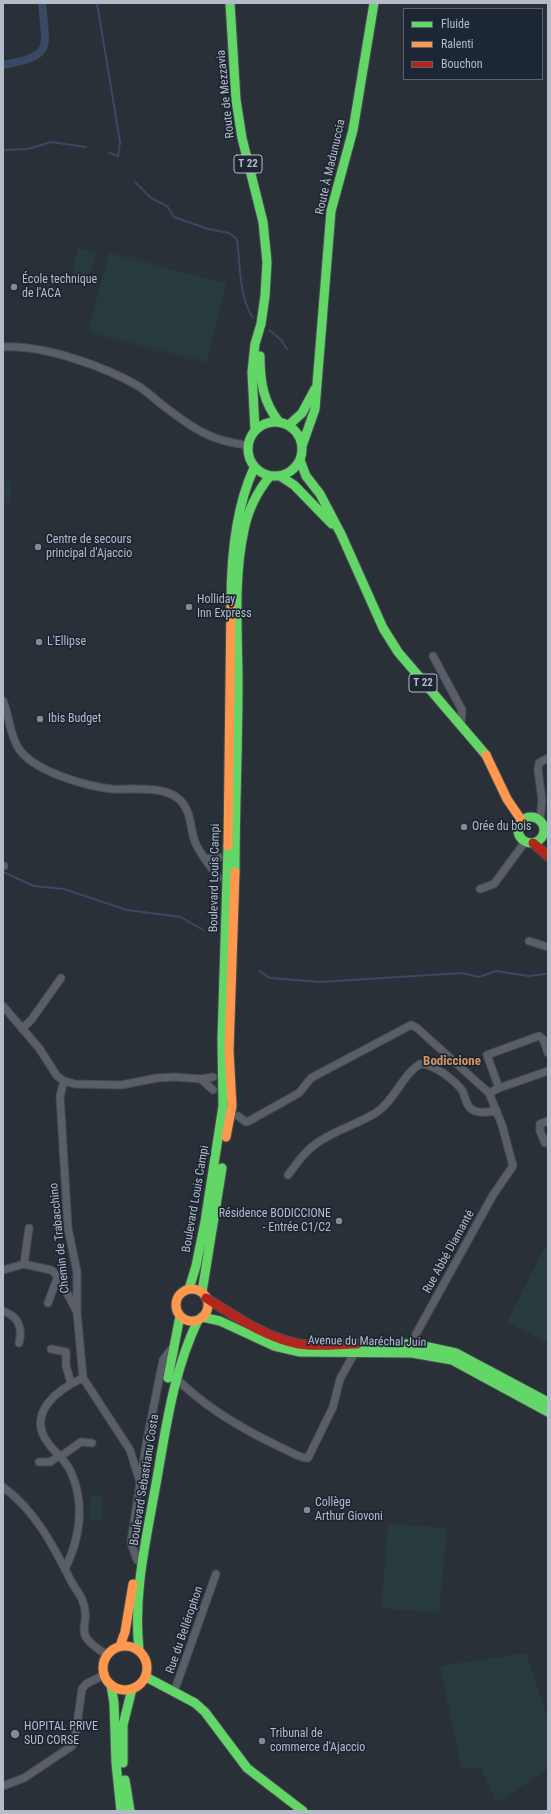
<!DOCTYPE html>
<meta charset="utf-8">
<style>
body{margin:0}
#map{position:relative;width:551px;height:1814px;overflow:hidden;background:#2a3038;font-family:"Roboto Condensed",sans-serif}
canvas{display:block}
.frame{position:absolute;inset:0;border:4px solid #b4bcc9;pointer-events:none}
.legend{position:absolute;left:403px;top:8px;width:140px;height:72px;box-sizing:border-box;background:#1d2633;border:1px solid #59626f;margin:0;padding:5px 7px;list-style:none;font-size:12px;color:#b4bcc9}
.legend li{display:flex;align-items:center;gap:8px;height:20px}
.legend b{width:20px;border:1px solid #59626f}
</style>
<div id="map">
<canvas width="551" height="1814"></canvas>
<div class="frame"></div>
<ul class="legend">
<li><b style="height:5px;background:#63d668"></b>Fluide</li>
<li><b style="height:5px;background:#ff974d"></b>Ralenti</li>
<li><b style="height:5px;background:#b3261e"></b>Bouchon</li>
</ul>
</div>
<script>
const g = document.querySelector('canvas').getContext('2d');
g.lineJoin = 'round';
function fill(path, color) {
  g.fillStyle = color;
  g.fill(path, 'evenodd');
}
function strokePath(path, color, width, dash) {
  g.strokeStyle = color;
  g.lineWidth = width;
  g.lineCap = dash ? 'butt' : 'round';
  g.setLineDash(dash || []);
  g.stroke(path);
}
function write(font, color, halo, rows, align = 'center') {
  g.font = font + ' "Roboto Condensed",sans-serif';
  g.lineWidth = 3.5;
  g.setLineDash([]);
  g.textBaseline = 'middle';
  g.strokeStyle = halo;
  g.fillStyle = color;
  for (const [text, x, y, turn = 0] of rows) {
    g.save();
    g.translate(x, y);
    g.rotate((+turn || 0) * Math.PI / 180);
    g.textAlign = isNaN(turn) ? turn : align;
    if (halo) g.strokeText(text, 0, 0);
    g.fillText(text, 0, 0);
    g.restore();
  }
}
fill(new Path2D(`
 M78,248l18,4 -8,33 -18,-5z
 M109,253l118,30 -20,79 -119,-30z
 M3,481h8v22h-8z
 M548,1241v102l-41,-21z
 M91,1495l12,1 -1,25 -13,-1z
 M388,1523l59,5 -8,85 -58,-5z
 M526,1653l22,66v50l-52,34 -15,-35h-20l-21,-102z`), '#273a3e');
strokePath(new Path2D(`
 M97,3l23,139 -2,14 -9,-3
 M3,150l25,-1 23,-7 35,5
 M135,182l16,16 16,8 7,11 34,12 21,4 8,6c3,25 2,58 16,79
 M269,330l12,10 6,9
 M3,872l31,14 30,3 63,21 54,7 22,13
 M259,971l11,7 50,4 142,-9 17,4 17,-6 33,5 16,-2`), '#384963', 2);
strokePath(new Path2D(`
 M3,65c51,-10 43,-15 39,-62`), '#384963', 8);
const street = new Path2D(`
 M3,347c41,-2 101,19 137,40 7,5 14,11 21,17 29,22 49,38 87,41
 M433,656l29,54 -1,15
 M3,701c7,16 6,33 16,48 16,23 67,37 93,40 20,1 52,-4 68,11 11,11 10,26 14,39 4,14 17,26 24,39
 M540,821l2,-21 -4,-30 1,-7 9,-5
 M206,859l13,-2
 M3,866h1
 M480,889l14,-5 31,-42
 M529,941l19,6
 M3,1006l36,42 18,28 7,5 11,3 46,1 36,-7 18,-1 26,2 12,-2
 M22,1029l10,-10 29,-41
 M201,1079l12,11
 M64,1081l-4,15 8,132 9,44v40l6,66 47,72 10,32
 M499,1088l-12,-33 52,-19 4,3 5,14
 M489,1093l10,-5 49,-17
 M238,1116l8,6 3,-1 50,-28 12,-15 100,-53 6,3 72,65 13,32 11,41 -20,29 -77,139 -4,15
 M548,1121l-8,3v7l5,12h3
 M288,1175c9,-12 17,-24 29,-32 18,-13 42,-19 60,-31 18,-12 25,-37 43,-48 14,0 33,15 42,26 3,5 3,11 6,15 5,10 20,7 29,6
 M24,1264l5,-36
 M3,1270l21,-6 27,6 7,6 18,34
 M48,1303l10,-27
 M3,1311c15,5 20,17 16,32
 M51,1349l15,3v14l5,17
 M175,1377c30,31 69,53 107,71 8,3 17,10 26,10l25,-51 7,-28 16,-29
 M61,1456l20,-14 11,1
 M39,1462h11l10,-7
 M3,1487c32,23 51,60 68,94 3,6 8,12 11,18 12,31 -15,31 25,56
 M137,1560l-6,-18 15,-97 17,-85 10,-13
 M65,1569c15,-31 20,-65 6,-97 -5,-12 -16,-19 -23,-29 -22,-30 10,-54 35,-65
 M174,1692l42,-118
 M3,1786l21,-8 48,-32 3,-7 7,-50 4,-5 18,-9`);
const fast = new Path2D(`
 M230,3l6,97 6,38 21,84 4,40 -2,34 -4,28 -6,20 -3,28 3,58
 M260,356c0,25 3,46 19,66
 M248 449a27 27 0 1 1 54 0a27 27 0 1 1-54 0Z
 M289,425l13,-12 13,-24
 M302,446l13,-37 16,-198 22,-81 21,-127
 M300,460l6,16 14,18 21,40 42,94 15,24 88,103
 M280,476l14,9 38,39
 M231,603c0,-45 4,-94 23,-135
 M518 830a13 13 0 1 1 26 0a13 13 0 1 1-26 0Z
 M235,872c0,-62 3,-125 3,-188 0,-50 -5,-104 6,-154 4,-20 13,-38 26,-54
 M189,1289l7,-23 9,-44 18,-116 -1,-67 6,-193
 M202,1292l20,-124
 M202,1317l18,4 54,25 26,6 112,1 40,7 96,52
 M357,1344h58l41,9 92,49
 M168,1378l12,-62
 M139,1650c-6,-56 7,-110 17,-166 10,-56 17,-112 42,-164
 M146,1677l49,26 10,9 42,56 56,43
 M111,1685l3,18 2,60 5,48
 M123,1763v-38l9,-36
 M125,1780l5,31`);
const slow = new Path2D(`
 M486,755l21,44 15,22
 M228,846l3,-243
 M226,1137l6,-31 -3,-55 6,-179
 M176 1305a16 16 0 1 1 32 0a16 16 0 1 1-32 0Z
 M103 1668a22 22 0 1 1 44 0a22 22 0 1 1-44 0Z
 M120,1646l5,-14 8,-48`);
const jam = new Path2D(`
 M533,843l15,13
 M206,1298c29,18 58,39 93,46 18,3 39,0 58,0`);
strokePath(street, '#484c53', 9);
strokePath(fast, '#484c53', 11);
strokePath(slow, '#484c53', 11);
strokePath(jam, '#484c53', 11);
strokePath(street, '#5a5e66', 7);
strokePath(fast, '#63d668', 9);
strokePath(slow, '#ff974d', 9);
strokePath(jam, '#b3261e', 9);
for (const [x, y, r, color] of [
 [14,287,4,"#848b96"],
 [38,547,4,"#848b96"],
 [189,607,4,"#848b96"],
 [39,642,4,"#848b96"],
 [40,719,4,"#848b96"],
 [464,827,4,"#848b96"],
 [339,1221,4,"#848b96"],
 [307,1510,4,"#848b96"],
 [15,1734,5,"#848b96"],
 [262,1741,4,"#848b96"]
]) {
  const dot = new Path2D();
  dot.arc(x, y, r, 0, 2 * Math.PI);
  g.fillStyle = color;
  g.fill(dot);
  strokePath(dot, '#1d2633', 1.5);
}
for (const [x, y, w] of [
 [248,164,28],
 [423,683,28]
]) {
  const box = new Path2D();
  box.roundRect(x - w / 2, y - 9, w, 18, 3);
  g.fillStyle = '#1d2633';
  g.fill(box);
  strokePath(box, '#b4bcc9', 1);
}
write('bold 11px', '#b4bcc9', null, [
 ["T 22",248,164],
 ["T 22",423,683]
]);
write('12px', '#b4bcc9', '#1d2633', [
 ["Route de Mezzavia",226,94,-96],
 ["Route À Madunuccia",331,167,-77],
 ["Boulevard Louis Campi",215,878,-89],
 ["Boulevard Louis Campi",196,1199,-80],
 ["Chemin de Trabacchino",60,1238,-96],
 ["Rue Abbé Diamanté",449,1252,-61],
 ["Avenue du Maréchal Juin",367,1342,1],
 ["Boulevard Sebastianu Costa",145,1480,-81],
 ["Rue du Bellérophon",185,1630,-71]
]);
write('12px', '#b4bcc9', '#1d2633', [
 ["École technique",22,280],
 ["de l'ACA",22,294],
 ["Centre de secours",46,540],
 ["principal d'Ajaccio",46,554],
 ["Holliday",197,600],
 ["Inn Express",197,614],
 ["L'Ellipse",47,642],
 ["Ibis Budget",48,719],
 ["Orée du bois",472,827],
 ["Résidence BODICCIONE",331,1214,"right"],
 ["- Entrée C1/C2",331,1228,"right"],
 ["Collège",315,1503],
 ["Arthur Giovoni",315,1517],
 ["HOPITAL PRIVE",24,1727],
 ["SUD CORSE",24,1741],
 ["Tribunal de",270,1734],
 ["commerce d'Ajaccio",270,1748]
], 'left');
write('bold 13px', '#d59563', '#1d2633', [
 ["Bodiccione",452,1062]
]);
</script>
